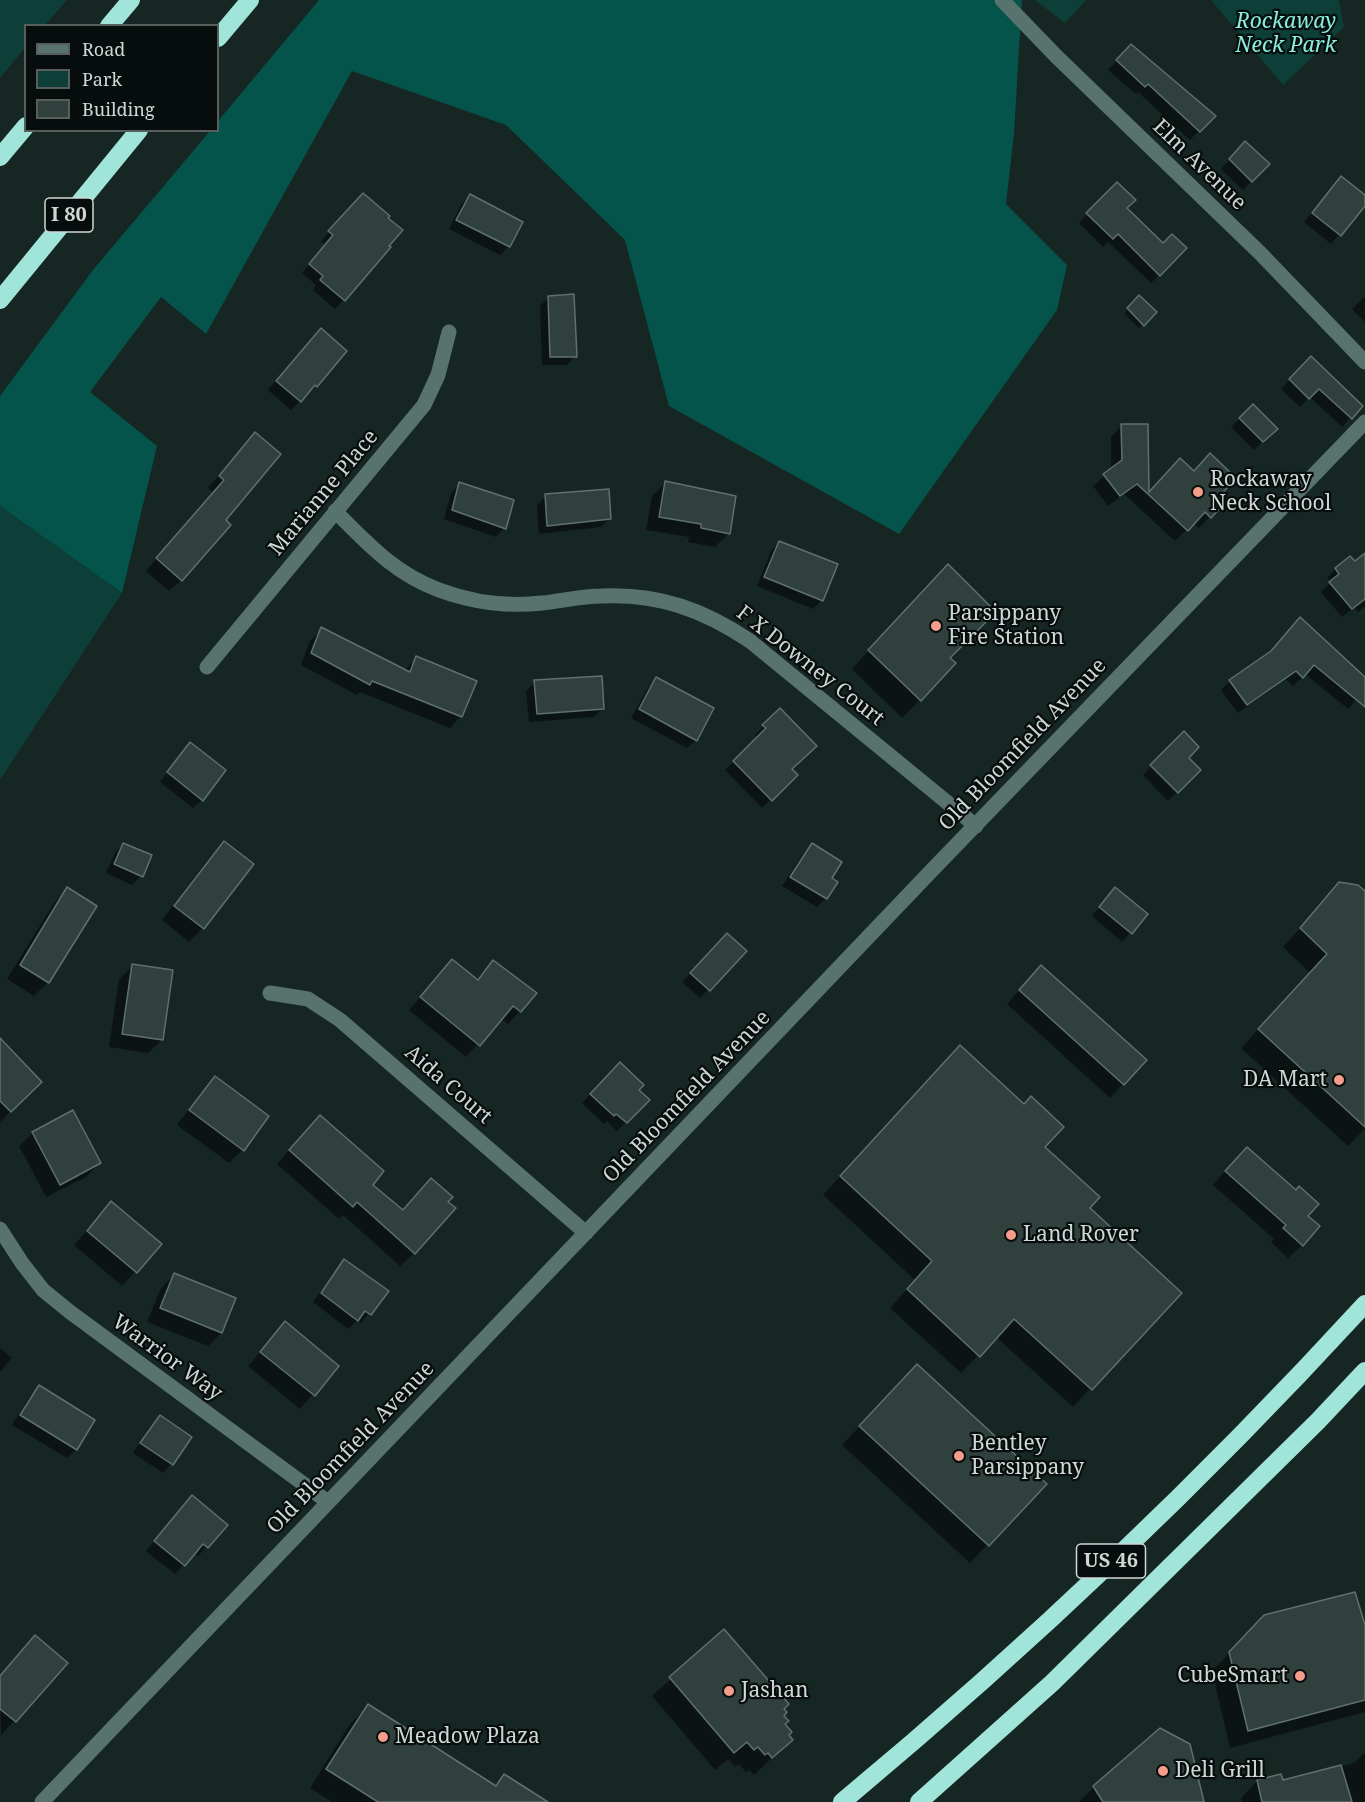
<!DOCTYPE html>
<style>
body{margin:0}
#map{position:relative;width:1365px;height:1802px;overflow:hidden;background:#162623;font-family:"Noto Serif",serif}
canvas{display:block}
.legend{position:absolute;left:24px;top:24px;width:195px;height:108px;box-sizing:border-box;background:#070d0c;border:2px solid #575e5c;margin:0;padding:8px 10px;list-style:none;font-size:18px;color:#ced7d5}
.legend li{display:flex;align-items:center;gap:12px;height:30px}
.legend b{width:30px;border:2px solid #575e5c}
</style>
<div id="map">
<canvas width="1365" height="1802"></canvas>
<ul class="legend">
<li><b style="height:8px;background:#58726e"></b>Road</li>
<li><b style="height:16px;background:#0d3e38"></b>Park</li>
<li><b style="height:16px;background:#30403d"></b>Building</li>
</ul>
</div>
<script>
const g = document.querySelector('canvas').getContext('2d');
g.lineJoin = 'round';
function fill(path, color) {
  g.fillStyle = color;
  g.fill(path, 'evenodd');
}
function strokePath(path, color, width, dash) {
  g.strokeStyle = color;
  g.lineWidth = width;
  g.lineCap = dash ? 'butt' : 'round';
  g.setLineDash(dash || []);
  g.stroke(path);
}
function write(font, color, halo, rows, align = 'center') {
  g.font = font + ' "Noto Serif",serif';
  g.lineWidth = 4.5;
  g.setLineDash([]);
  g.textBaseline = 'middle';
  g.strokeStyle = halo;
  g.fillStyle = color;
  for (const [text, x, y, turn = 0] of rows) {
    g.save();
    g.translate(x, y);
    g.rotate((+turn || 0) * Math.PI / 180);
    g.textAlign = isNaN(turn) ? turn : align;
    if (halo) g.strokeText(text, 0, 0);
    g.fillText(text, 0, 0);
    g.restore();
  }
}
fill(new Path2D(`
 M0,0h67l-22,25 -19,1 -1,22 -25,30z
 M1035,0h51l-21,23z
 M1211,0h128l5,27 -61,58z
 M0,506l122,87 -122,187z`), '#0d3e38');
fill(new Path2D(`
 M319,0h703l-8,133 -8,71 61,61 -10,45 -158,224 -230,-128 -44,-166 -119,-115 -154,-54 -146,263 -45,-37 -71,95 67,54 -35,147 -122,-87v-110l93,-126 117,-139 8,-1v-9z`), '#05544b');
fill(new Path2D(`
 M1131,46l82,70 -23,24 -52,-48 -2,2 -28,-24z
 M1245,144l23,20 -25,26 -22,-21z
 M1117,184l8,24 38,37 22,3 -34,35 -43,-41 -5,5 -24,-24z
 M1333,187l32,10v7l-34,40 -27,-22z
 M470,196l39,50 -9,9 -51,-26 12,-24z
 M354,204l35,44 -54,61 -22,-19 3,-5 -14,-12 23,-28 -4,-4z
 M1365,296v26l-13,-13z
 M549,297l26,59 -8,9h-25l-2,-59z
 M1139,297l16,15 -16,16 -15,-15z
 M312,339l4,47 -25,24 -23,-20z
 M1311,358l50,48 -19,21 -32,-30 -10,10 -19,-18z
 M1253,406l22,23 -21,21 -23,-23z
 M1122,425h25l1,70 21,-23 24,1 30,30 -24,25 -6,-5 -18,18 -51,-47 -16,12 -15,-20 18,-16v-33z
 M255,434l-31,86 -43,60 -12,11 -23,-20 67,-79 -5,-4z
 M665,483l70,14 -7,37 -13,13 -27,-5 1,-5 -43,-7 6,-34z
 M460,484l44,44 -8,9 -52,-18 7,-26z
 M546,496l64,22 -9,9 -62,7 -2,-29z
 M779,542l43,58 -9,9 -56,-23 14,-35z
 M1365,555v51l-7,6 -4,-5 -12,10 -21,-25 10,-10 -4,-4 9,-9 18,-5z
 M930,584l18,74 -28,42 -18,18 -50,-49z
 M1292,628l73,51v12l-17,18 -43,-35 -12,12 -7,-7 -48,34 -17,-23 9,-9 39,-27z
 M322,629l82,42 13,-13 44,58 -11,12 -90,-36 -3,3 -56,-30 9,-24z
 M657,679l39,61 -9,8 -56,-30 17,-30z
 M535,682l68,26 -9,9 -65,5 -3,-31z
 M780,710l10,59 6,6 -34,33 -37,-38 33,-32 -3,-3z
 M1184,734l3,24 12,12 -31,31 -25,-26z
 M190,744l12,56 -9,8 -33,-26z
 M224,843l28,22 -49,63 -14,14 -27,-22 48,-63z
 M123,844l18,32 -9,9 -26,-12 9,-20z
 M812,845l18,34 -4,19 -9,9 -35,-21 21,-32z
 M1340,884l25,9v236l-17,17 -107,-98 69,-75 -27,-26z
 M67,889l-19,93 -14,14 -27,-17 47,-76z
 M1107,898l39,16 -24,28 -30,-26z
 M728,935l17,16 -45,47 -18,-16z
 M452,961l24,19 17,-18 27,49 -12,13 -7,-6 -35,39 -57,-47z
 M133,966l29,74 -14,13 -39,-6 10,-68z
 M1028,980l95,104 -13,14 -103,-94z
 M0,1040l40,42 -40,40z
 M620,1064l17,26 11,10 -31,31 -10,-10 -3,3 -22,-21z
 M942,1065l146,143 92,85 -107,114 -77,-70 -35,36 -71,-65 25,-28 -92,-85z
 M215,1078l27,72 -13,13 -52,-38 25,-33z
 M307,1130l63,55 44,68 -14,13 -57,-51 -4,4 -62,-55z
 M33,1133l66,30 -13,14 -40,20 -27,-51z
 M1233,1162l73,54 -4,29 -14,13 -17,-16 3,-3 -61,-54z
 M112,1203l48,41 -38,42 -48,-41z
 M344,1261l42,30 -25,32 -4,-3 -9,9 -35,-27 23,-32z
 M174,1275l47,58 -13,13 -61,-24 14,-34z
 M285,1323l52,43 -37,43 -52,-43z
 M0,1348l12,10 -12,14z
 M899,1384l146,100 -75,79 -128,-118z
 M39,1387l54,33 -17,29 -9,9 -55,-33 18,-29z
 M160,1417l30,20 -19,27 -8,9 -30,-20 18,-27z
 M183,1506l42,19 -27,31 -4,-3 -19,21 -29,-23z
 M1265,1616l100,14v82l-135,36 -18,-77z
 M724,1631l59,78 1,15 3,11 4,5 -37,35 -5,-5 -3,2 -7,-8 -4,3 -7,-8 -13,11 -63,-74z
 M35,1637l31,26 -65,72 -1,-59z
 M368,1706l126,80 10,-10 41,26h-213l-22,-14 40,-64z
 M1161,1729l42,73h-124l15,-15z
 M1365,1752v50h-123l-1,-4 16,-17 24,1 73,-19z`), '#0007');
const building = new Path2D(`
 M1131,44l85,72 -16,16 -52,-48 -3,3 -29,-27z
 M1245,141l25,23 -18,18 -23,-23z
 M1341,176l24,19v11l-24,30 -29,-23z
 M1117,182l19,18 -9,8 36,35 9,-9 15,14 -27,28 -42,-42 -5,5 -27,-26z
 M363,193l27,23 -2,2 15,12 -14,16 2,1 -46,54 -25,-21 3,-4 -14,-12 24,-29 -5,-4z
 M470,194l53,28 -13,25 -54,-27z
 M574,294l3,63h-27l-2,-61z
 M1139,295l18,17 -13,14 -17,-18z
 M321,328l26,23 -30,36 -2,-2 -14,17 -25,-21z
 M1311,356l52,50 -11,13 -33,-30 -10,10 -20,-20z
 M1253,404l25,25 -15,13 -24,-24z
 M1121,424h27l1,68 31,-34 14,13 16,-18 26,25 -17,19 6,6 -14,15 -6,-6 -17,19 -51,-47 -17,12 -17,-22 19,-14z
 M255,432l26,22 -55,66 5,5 -49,56 -26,-23 68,-78 -5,-4z
 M665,481l71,15 -6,38 -29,-6v-4l-42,-7z
 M459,482l55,18 -8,29 -54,-19z
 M609,489l2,30 -64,7 -2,-32z
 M779,541l59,23 -15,37 -59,-24z
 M1365,553v46l-13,10 -23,-27 10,-8 -4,-6 15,-12 5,5z
 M948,564l48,48 -46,46 6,5 -35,38 -53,-51z
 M1300,617l65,60v30l-51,-42 -11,13 -7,-7 -49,34 -18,-25 42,-29z
 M321,627l89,45 6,-16 61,25 -15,36 -90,-36 -2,4 -59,-32z
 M602,676l2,33 -67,5 -3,-34z
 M656,677l58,31 -17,33 -58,-32z
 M780,708l37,38 -25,23 6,6 -26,26 -39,-40 33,-33 -4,-3z
 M1184,731l15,16 -10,11 12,12 -23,23 -28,-28z
 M190,742l36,28 -23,31 -36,-29z
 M224,841l30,23 -50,65 -30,-23z
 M123,843l29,12 -9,22 -29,-13z
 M812,843l30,19 -10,16 6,4 -11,17 -37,-22z
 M1339,882l19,3 7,6v236l-107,-98 69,-75 -27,-26z
 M67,887l30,19 -48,77 -29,-18z
 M1115,887l33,27 -16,20 -33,-27z
 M727,933l20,18 -37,40 -20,-18z
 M452,959l26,21 15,-20 44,33 -16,19 -8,-6 -33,40 -60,-49z
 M132,964l41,6 -10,70 -41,-6z
 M1041,965l106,95 -23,25 -105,-95z
 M0,1038l42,44 -31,30 -11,-11z
 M960,1045l64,59 7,-8 33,31 -19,20 55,50 -10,11 92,85 -90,97 -78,-71 -34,38 -73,-68 25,-28 -92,-85z
 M620,1062l24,23 -5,5 11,10 -23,23 -11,-9 -2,2 -24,-22z
 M215,1076l54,40 -25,35 -55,-41z
 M73,1110l28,53 -41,22 -28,-53z
 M320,1115l64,56 -11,14 30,25 28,-32 22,19 -5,5 8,6 -41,46 -58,-52 -4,5 -64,-57z
 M1247,1147l49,43 3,-4 20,18 -11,12 12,10 -17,20 -20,-18 3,-3 -61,-54z
 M111,1201l51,43 -25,29 -50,-42z
 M344,1259l45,32 -18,24 -6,-4 -7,10 -37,-28z
 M174,1273l62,25 -14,35 -62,-25z
 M285,1321l54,45 -24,30 -55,-44z
 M917,1364l130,120 -58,62 -130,-120z
 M39,1385l56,35 -18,30 -57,-35z
 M160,1415l32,22 -19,28 -33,-22z
 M192,1495l36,30 -20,23 -5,-4 -18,22 -31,-25z
 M1355,1592l10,33v75l-117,31 -19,-79 35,-37z
 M724,1629l65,75 -5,5 3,3 -3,4 5,5 -4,3 7,8 -3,3 4,5 -21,18 -4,-5 -3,2 -7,-8 -4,3 -7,-8 -13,11 -65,-76z
 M35,1635l33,28 -52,59 -16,-13v-33z
 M368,1704l128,82 8,-12 44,28h-170l-52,-33z
 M1160,1728l30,16 14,58h-101l-10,-16z
 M1341,1765l11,37h-90l-5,-22 24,-6 2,6z`);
fill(building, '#30403d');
strokePath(building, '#5f716d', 1.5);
strokePath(new Path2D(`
 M1002,0l55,57 203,196 105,109
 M335,511c33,33 59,62 104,79 32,12 69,17 103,13 20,-2 40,-7 59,-7 57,-3 103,14 149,45l226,185
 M207,667l217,-262 14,-30 11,-43
 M270,993l38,6 32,21 246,213
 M0,1229l22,34 21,27 27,22 258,190
 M42,1802l893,-935 430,-445`), '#58726e', 15);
strokePath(new Path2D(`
 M109,26l22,-26
 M218,38l32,-38
 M0,157l26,-31
 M0,300l139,-170
 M842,1802c185,-154 361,-321 523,-498
 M919,1802l133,-119 266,-262 47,-50`), '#a1e4d9', 18);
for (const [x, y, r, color] of [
 [1198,492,6,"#f49d8b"],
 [936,626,6,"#f49d8b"],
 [1339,1080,6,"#f49d8b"],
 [1011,1235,6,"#f49d8b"],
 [959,1456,6,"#f49d8b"],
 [1300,1676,6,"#f49d8b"],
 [729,1691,6,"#f49d8b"],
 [383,1737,6,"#f49d8b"],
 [1163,1771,6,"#f49d8b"]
]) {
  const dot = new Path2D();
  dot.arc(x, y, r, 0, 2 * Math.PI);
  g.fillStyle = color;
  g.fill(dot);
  strokePath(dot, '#070d0c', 2);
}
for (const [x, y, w] of [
 [69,215,48],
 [1111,1561,69]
]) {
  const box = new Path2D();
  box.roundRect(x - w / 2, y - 17, w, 34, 4.5);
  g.fillStyle = '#070d0c';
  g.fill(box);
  strokePath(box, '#ced7d5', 1.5);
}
write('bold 20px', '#ced7d5', null, [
 ["I 80",69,215],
 ["US 46",1111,1561]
]);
write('italic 21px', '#88efdf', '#070d0c', [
 ["Rockaway",1286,22],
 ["Neck Park",1286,46]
]);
write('21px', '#ced7d5', '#070d0c', [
 ["Elm Avenue",1199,165,44],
 ["Marianne Place",324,493,-50],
 ["F X Downey Court",810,666,38],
 ["Old Bloomfield Avenue",1023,745,-46],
 ["Aida Court",448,1085,41],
 ["Old Bloomfield Avenue",687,1097,-46],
 ["Warrior Way",167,1358,36],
 ["Old Bloomfield Avenue",351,1448,-46]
]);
write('21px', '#ced7d5', '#070d0c', [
 ["Rockaway",1210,480],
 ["Neck School",1210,504],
 ["Parsippany",948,614],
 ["Fire Station",948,638],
 ["DA Mart",1327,1080,"right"],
 ["Land Rover",1023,1235],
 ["Bentley",971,1444],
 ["Parsippany",971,1468],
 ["CubeSmart",1288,1676,"right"],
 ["Jashan",741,1691],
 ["Meadow Plaza",395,1737],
 ["Deli Grill",1175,1771]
], 'left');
</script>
